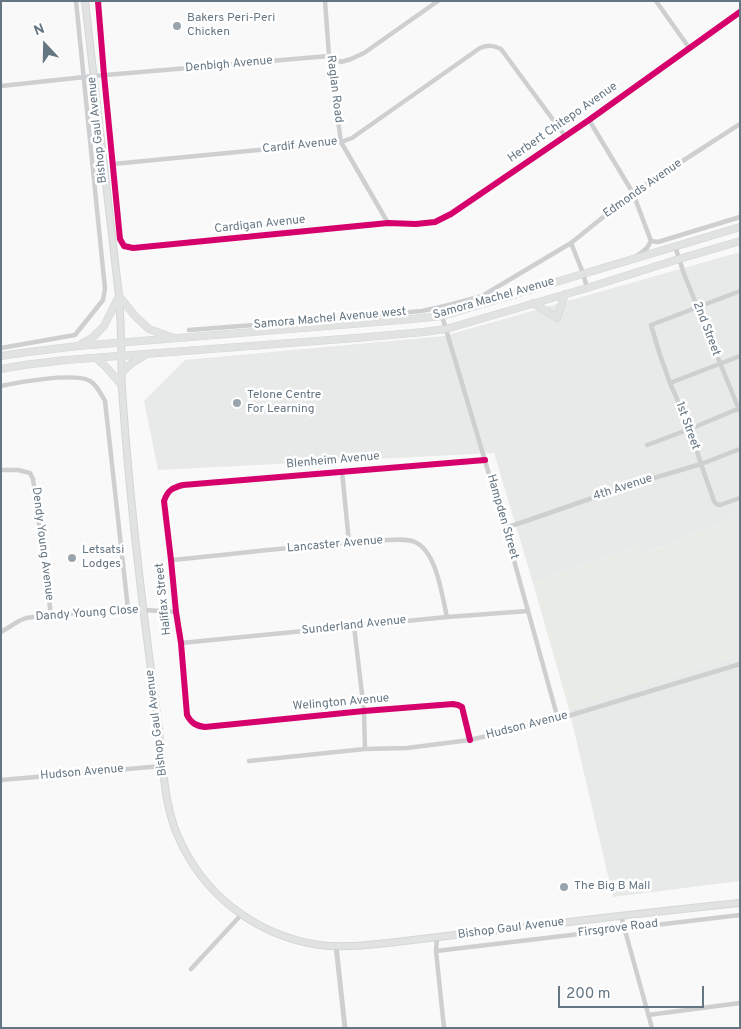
<!DOCTYPE html>
<style>
body{margin:0}
#map{position:relative;width:741px;height:1029px;overflow:hidden;background:#f9f9f9;font-family:Overpass,sans-serif}
canvas{display:block}
.frame{position:absolute;inset:0;border:2px solid #657683;pointer-events:none}
.north{position:absolute;left:20px;top:20px;width:50px;height:50px;-webkit-text-stroke:4px #fff;paint-order:stroke;rotate:339deg;font-size:14px;font-weight:700;line-height:20px;text-align:center;color:#657683}
.north::after{content:'';display:block;margin:auto;width:18px;height:22px;background:#657683;clip-path:polygon(50% 0,100% 100%,50% 72%,0 100%)}
.scale{position:absolute;left:558px;top:986px;width:146px;height:22px;box-sizing:border-box;border:2px solid #657683;border-top:0;padding-left:6px;font-size:15px;line-height:18px;white-space:nowrap;color:#657683;-webkit-text-stroke:4px #fff;paint-order:stroke}
</style>
<div id="map">
<canvas width="741" height="1029"></canvas>
<div class="frame"></div>
<div class="north">N</div>
<div class="scale">200 m</div>
</div>
<script>
const g = document.querySelector('canvas').getContext('2d');
g.lineJoin = 'round';
function fill(path, color) {
  g.fillStyle = color;
  g.fill(path, 'evenodd');
}
function strokePath(path, color, width, dash) {
  g.strokeStyle = color;
  g.lineWidth = width;
  g.lineCap = dash ? 'butt' : 'round';
  g.setLineDash(dash || []);
  g.stroke(path);
}
function write(font, color, halo, rows, align = 'center') {
  g.font = font + ' Overpass,sans-serif';
  g.lineWidth = 5;
  g.setLineDash([]);
  g.textBaseline = 'middle';
  g.strokeStyle = halo;
  g.fillStyle = color;
  for (const [text, x, y, turn = 0] of rows) {
    g.save();
    g.translate(x, y);
    g.rotate((+turn || 0) * Math.PI / 180);
    g.textAlign = isNaN(turn) ? turn : align;
    if (halo) g.strokeText(text, 0, 0);
    g.fillText(text, 0, 0);
    g.restore();
  }
}
fill(new Path2D(`
 M740,252v264l-97,38 -4,-8 -106,37 -39,-130 -336,17 -14,-69 41,-41 259,-24z
 M740,654v227l-127,16 -44,-188z`), '#e8e9e9');
fill(new Path2D(`
 M740,516v138l-171,55 -36,-126 106,-37 5,8z`), '#e8ebe6');
const secondary = new Path2D(`
 M85,1l34,295c1,15 2,31 2,46 1,16 0,31 1,47 7,104 19,208 33,311 2,14 4,27 5,40 4,38 5,73 23,107 27,53 77,89 136,98 23,3 46,0 69,-2 25,-3 50,-6 75,-9 92,-10 184,-22 277,-31`);
const trunk = new Path2D(`
 M533,303l24,15 8,-24
 M81,344l11,-6 12,-12 15,-30 16,20 14,13 25,9
 M1,356l27,-4 50,-6 324,-26 40,-4 298,-89
 M96,358l10,9 15,17
 M1,369l23,-4 42,-5 290,-22 68,-6 22,-3 141,-41 92,-29 61,-18
 M122,372l10,-9 13,-8`);
strokePath(secondary, '#d5d6d7', 8);
strokePath(trunk, '#d5d6d6', 8);
strokePath(new Path2D(`
 M98,1l6,74 16,164 4,7 9,2 255,-25 28,1 19,-2 16,-8 138,-94 151,-108
 M325,1l4,55 12,86 47,81
 M656,1l34,48
 M1,86l93,-10 235,-20 12,6 10,-3 13,-6 74,-52
 M589,120l44,73 18,48 7,1 82,-25
 M113,164l228,-22 11,-4 128,-90c8,-3 13,-3 21,1l64,87
 M571,243l12,30 4,15
 M675,246l9,28 56,138
 M637,256l10,-8 4,-7
 M740,291l-89,34 9,30 10,28 20,46 11,35 13,37 2,3 4,1 20,-7
 M442,316l63,212 53,191
 M189,330l117,-9 116,-10 27,-6 33,-9 89,-53 62,-50 107,-69
 M1,348l74,-13 28,-35 2,-11 -29,-288
 M670,383l70,-27
 M1,386c18,-4 71,-13 87,-6 8,3 13,14 17,21l23,208
 M647,445l43,-16 50,-21
 M1,470h17l12,3 3,6 18,136
 M342,471l7,72
 M505,528l21,-7 101,-35 74,-22 39,-15
 M171,560c66,-6 133,-15 199,-19 13,0 34,-4 45,1 22,10 27,54 32,75
 M354,626l10,85 1,38
 M1,632l18,-11 7,-3 25,-3 77,-6 48,3
 M181,643l266,-26 81,-6
 M470,740l-8,-33 -4,-2 -5,-1 -89,7 -159,16c-9,-1 -14,-4 -18,-12l-6,-72 -5,-31 -5,-52 -7,-59c4,-11 8,-13 19,-16l302,-25
 M249,761l116,-12 42,-1 63,-8 88,-21 182,-55
 M1,780l161,-14
 M621,916l31,112
 M437,937l-1,14 8,77
 M436,951l304,-36
 M191,969l50,-54
 M648,1015l92,-12`), '#cecfd0', 4.5);
strokePath(new Path2D(`
 M336,946l9,82`), '#cecfd0', 5);
strokePath(secondary, '#e1e2e2', 6);
strokePath(trunk, '#e1e2e2', 7);
strokePath(new Path2D(`
 M98,1l6,74 16,164 4,7 9,2 255,-25 28,1 19,-2 16,-8 138,-94 151,-108
 M470,740l-8,-33 -4,-2 -5,-1 -89,7 -159,16c-9,-1 -14,-4 -18,-12l-6,-72 -5,-31 -5,-52 -7,-59c4,-11 8,-13 19,-16l302,-25`), '#d6006c', 6);
for (const [x, y, r, color] of [
 [177,26,5,"#99a4ac"],
 [237,403,5,"#99a4ac"],
 [72,558,5,"#99a4ac"],
 [564,887,5,"#99a4ac"]
]) {
  const dot = new Path2D();
  dot.arc(x, y, r, 0, 2 * Math.PI);
  g.fillStyle = color;
  g.fill(dot);
  strokePath(dot, '#fff', 2);
}
write('12px', '#657683', '#fff', [
 ["Bakers Peri-Peri",187,19],
 ["Chicken",187,33],
 ["Telone Centre",247,396],
 ["For Learning",247,410],
 ["Letsatsi",82,551],
 ["Lodges",82,565],
 ["The Big B Mall",574,887]
], 'left');
write('12px', '#657683', '#fff', [
 ["Denbigh Avenue",229,65,-5],
 ["Raglan Road",334,89,83],
 ["Herbert Chitepo Avenue",563,123,-35],
 ["Bishop Gaul Avenue",98,130,-96],
 ["Cardif Avenue",300,146,-6],
 ["Edmonds Avenue",643,189,-35],
 ["Cardigan Avenue",260,225,-6],
 ["Samora Machel Avenue",494,299,-16],
 ["Samora Machel Avenue west",330,319,-5],
 ["2nd Street",706,329,69],
 ["1st Street",687,426,70],
 ["Blenheim Avenue",333,461,-5],
 ["4th Avenue",623,488,-18],
 ["Hampden Street",502,517,74],
 ["Dendy Young Avenue",42,544,83],
 ["Lancaster Avenue",335,545,-5],
 ["Halifax Street",164,599,-96],
 ["Dandy Young Close",87,614,-4],
 ["Sunderland Avenue",354,626,-6],
 ["Welington Avenue",341,703,-5],
 ["Bishop Gaul Avenue",157,723,-97],
 ["Hudson Avenue",527,726,-14],
 ["Hudson Avenue",82,773,-5],
 ["Bishop Gaul Avenue",511,929,-7],
 ["Firsgrove Road",618,929,-7]
]);
</script>
